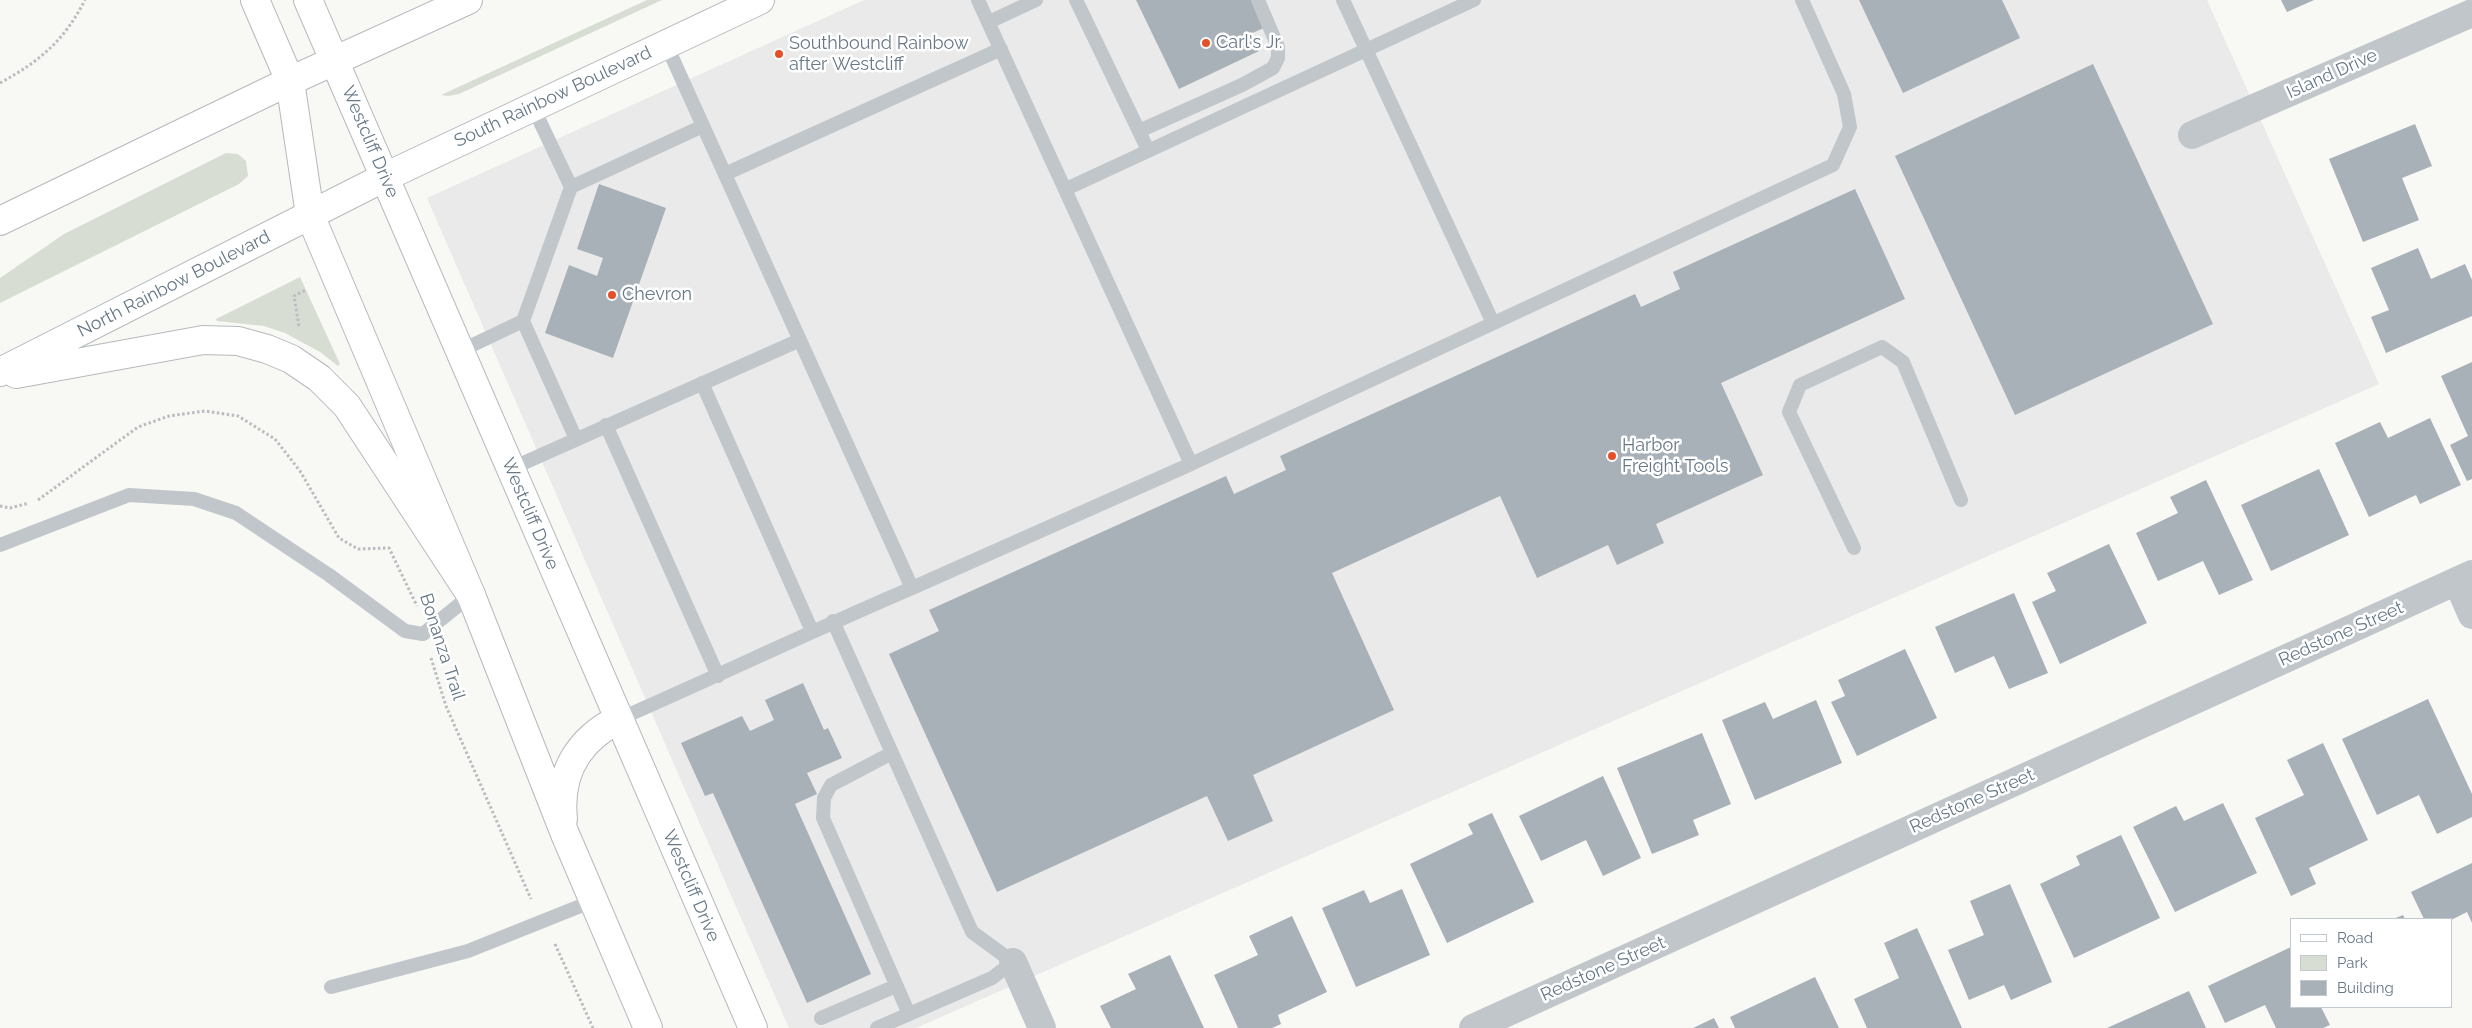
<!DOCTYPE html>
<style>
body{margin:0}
#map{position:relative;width:2472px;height:1028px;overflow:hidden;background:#f8f8f5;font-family:Raleway,sans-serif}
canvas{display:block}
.legend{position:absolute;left:2290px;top:918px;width:162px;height:90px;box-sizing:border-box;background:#fff;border:1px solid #c2c9cf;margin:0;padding:6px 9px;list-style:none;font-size:15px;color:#677987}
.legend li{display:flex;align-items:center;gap:10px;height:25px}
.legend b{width:25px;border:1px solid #c2c9cf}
</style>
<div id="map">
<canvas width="2472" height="1028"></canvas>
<ul class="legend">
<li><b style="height:6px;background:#fff"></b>Road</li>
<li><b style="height:14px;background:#d8ddd4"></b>Park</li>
<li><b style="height:14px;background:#a8b1b7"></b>Building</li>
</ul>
</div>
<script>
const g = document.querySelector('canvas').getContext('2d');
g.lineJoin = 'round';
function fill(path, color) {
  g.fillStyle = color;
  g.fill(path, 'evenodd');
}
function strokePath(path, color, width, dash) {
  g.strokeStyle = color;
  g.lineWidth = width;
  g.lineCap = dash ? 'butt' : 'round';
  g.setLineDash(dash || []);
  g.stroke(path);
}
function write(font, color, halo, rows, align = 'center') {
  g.font = font + ' Raleway,sans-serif';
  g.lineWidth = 5;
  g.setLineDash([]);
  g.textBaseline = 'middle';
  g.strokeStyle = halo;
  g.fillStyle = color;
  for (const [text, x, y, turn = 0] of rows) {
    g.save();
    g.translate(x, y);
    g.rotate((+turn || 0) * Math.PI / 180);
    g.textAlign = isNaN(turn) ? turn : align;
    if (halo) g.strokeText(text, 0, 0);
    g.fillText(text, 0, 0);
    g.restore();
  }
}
fill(new Path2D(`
 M864,0h1343l172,384 -1463,644h-127l-362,-830z`), '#e9eae9');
fill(new Path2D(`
 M647,0h15l-203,94 -11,2 -7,-1z
 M226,153l12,1 8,7 2,15 -9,8 -239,119v-25l64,-44z
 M300,277l40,87 -2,2 -18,-14 -35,-19 -21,-7 -47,-5 -1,-2z`), '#d8ddd4');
fill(new Path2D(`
 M1136,0h117l13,27 -16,7 9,17 -80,38z
 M1859,0h143l18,38 -117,55z
 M2281,0h33l-27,12z
 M2093,64l120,260 -198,91 -120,-259z
 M2415,124l17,42 -30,12 17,42 -56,22 -34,-83z
 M599,184l67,24 -53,150 -68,-25 24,-68 28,11 6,-18 -26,-9z
 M1855,189l50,110 -184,84 42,92 -107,49 8,19 -47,22 -9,-20 -71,33 -37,-82 -168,77 62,137 -141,65 20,46 -45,20 -21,-45 -210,96 -108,-238 50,-23 -10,-21 297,-134 8,18 52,-24 -6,-14 355,-162 6,13 39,-18 -7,-17z
 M2418,248l13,31 34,-15 7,16v36l-86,37 -15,-36 18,-7 -18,-42z
 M2472,362v117l-5,2 -17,-36 18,-9 -27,-60z
 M2430,418l31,67 -41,19 -4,-9 -47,22 -34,-74 45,-21 8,16z
 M2319,469l30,66 -78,36 -30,-66z
 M2206,480l47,100 -34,15 -16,-34 -45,20 -22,-48 42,-20 -8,-16z
 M2109,544l38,79 -87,41 -28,-62 24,-11 -9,-18z
 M2014,593l34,80 -39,16 -15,-33 -39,17 -20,-46z
 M1905,649l32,69 -80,38 -26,-54 14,-6 -7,-16z
 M803,683l21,47 4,-2 14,30 -35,15 10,21 -22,10 76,170 -64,29 -94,-210 -8,3 -24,-53 61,-27 8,15 24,-11 -9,-20z
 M2428,699l44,95v23l-35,17 -18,-39 -42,20 -35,-76z
 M1816,700l26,63 -87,37 -33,-80 43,-18 8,17z
 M1702,733l29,71 -38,16 6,15 -47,19 -35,-86z
 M2323,743l45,97 -59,28 7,16 -25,12 -36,-78 49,-23 -17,-35z
 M1603,776l38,82 -38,18 -17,-36 -45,21 -22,-45z
 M2223,803l34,70 -82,39 -42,-85 43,-21 8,15z
 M1492,813l42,89 -87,41 -37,-79 63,-30 -5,-10z
 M2121,835l39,83 -86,40 -34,-74 40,-19 -4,-9z
 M2472,863v60l-5,-11 -16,8 -27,-1 -13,-27z
 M2010,884l42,98 -41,18 -7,-15 -35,15 -21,-50 36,-15 -14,-34z
 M1402,889l28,66 -74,32 -34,-79 42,-18 6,13z
 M2403,915l2,4h-12z
 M1292,916l35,76 -49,23 3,9 -9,4h-34l-24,-53 44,-20 -9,-19z
 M1917,928l45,100h-95l-13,-29 45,-21 -15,-35z
 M2291,947v60h30l9,18 -7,3h-47l-11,-23 -40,18 -17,-37z
 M1170,955l34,73h-93l-11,-22 36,-17 -8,-15z
 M1815,977l24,51h-104l-5,-11z
 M2189,991l17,37h-99z
 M1714,1018l5,10h-26z`), '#a8b1b7');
const secondary = new Path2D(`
 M255,0l35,81 20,134 161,380 94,239 83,194
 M308,0l445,1028
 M563,819c-5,-47 16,-80 56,-100`);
const primary = new Path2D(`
 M0,221l290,-140 178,-81
 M0,372l385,-195 375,-177
 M16,374l187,-34 35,1 29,8 24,10 28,19 28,28 124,189`);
strokePath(secondary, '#b4babe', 30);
strokePath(primary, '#b5babe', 30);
strokePath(new Path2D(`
 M0,83c40,-22 64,-42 85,-83
 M299,326l-5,-30 12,-6
 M38,500l100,-73 31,-11 36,-5 33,5 37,23 25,32 39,67 19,11 31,-1 28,58
 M0,506l10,2 19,-5
 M431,658l15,48 85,193
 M555,944l38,84`), '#b9bdc0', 3, [2.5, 2.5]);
strokePath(new Path2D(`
 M1076,0l72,150
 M1343,0l150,323
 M989,22l47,-22
 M1139,131l103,-46 31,-17 5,-10v-11l-20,-47
 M725,174l276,-125
 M571,187l132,-61
 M1066,189l408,-189
 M523,321l53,118
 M460,351l63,-30 48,-134 -38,-80
 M702,383l110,248
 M606,425l112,251
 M1191,464l642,-299 17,-38 -6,-33 -42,-94
 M510,469l290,-129
 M0,545l129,-50 65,4 42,14 93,62 76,56 18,3 48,-39
 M1854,548l-65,-136 11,-27 82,-38 21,15 58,138
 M912,588l279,-124 -213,-464
 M833,621l139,311 41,30 -21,16 -115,50
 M619,719c98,-43 195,-89 293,-131l-246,-544
 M892,753l-61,32 -7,13 -1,20 86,196
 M331,987l137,-36 125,-50
 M821,1018l75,-32`), '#c1c6ca', 14);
strokePath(new Path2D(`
 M2192,135l280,-122
 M2457,581l15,34
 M1013,962l29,66
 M1473,1028l999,-454`), '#c1c6ca', 28);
strokePath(secondary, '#fff', 28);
strokePath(primary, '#fff', 28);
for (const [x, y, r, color] of [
 [1206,43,5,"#e55028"],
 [779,54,5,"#e55028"],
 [612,295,5,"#e55028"],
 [1612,456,5,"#e55028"]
]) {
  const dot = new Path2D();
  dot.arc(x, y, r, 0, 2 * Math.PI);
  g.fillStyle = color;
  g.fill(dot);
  strokePath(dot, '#fff', 2);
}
write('18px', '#677987', '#fff', [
 ["Carl's Jr.",1216,43],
 ["Southbound Rainbow",789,44],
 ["after Westcliff",789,65],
 ["Chevron",622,295],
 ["Harbor",1622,446],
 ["Freight Tools",1622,467]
], 'left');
write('18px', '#677987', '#fff', [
 ["Island Drive",2332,74,-24],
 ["South Rainbow Boulevard",553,97,-25],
 ["Westcliff Drive",370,142,67],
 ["North Rainbow Boulevard",174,284,-27],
 ["Westcliff Drive",530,514,67],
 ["Redstone Street",2341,634,-24],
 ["Bonanza Trail",442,647,72],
 ["Redstone Street",1972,801,-24],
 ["Westcliff Drive",691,886,67],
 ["Redstone Street",1603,969,-24]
]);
</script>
